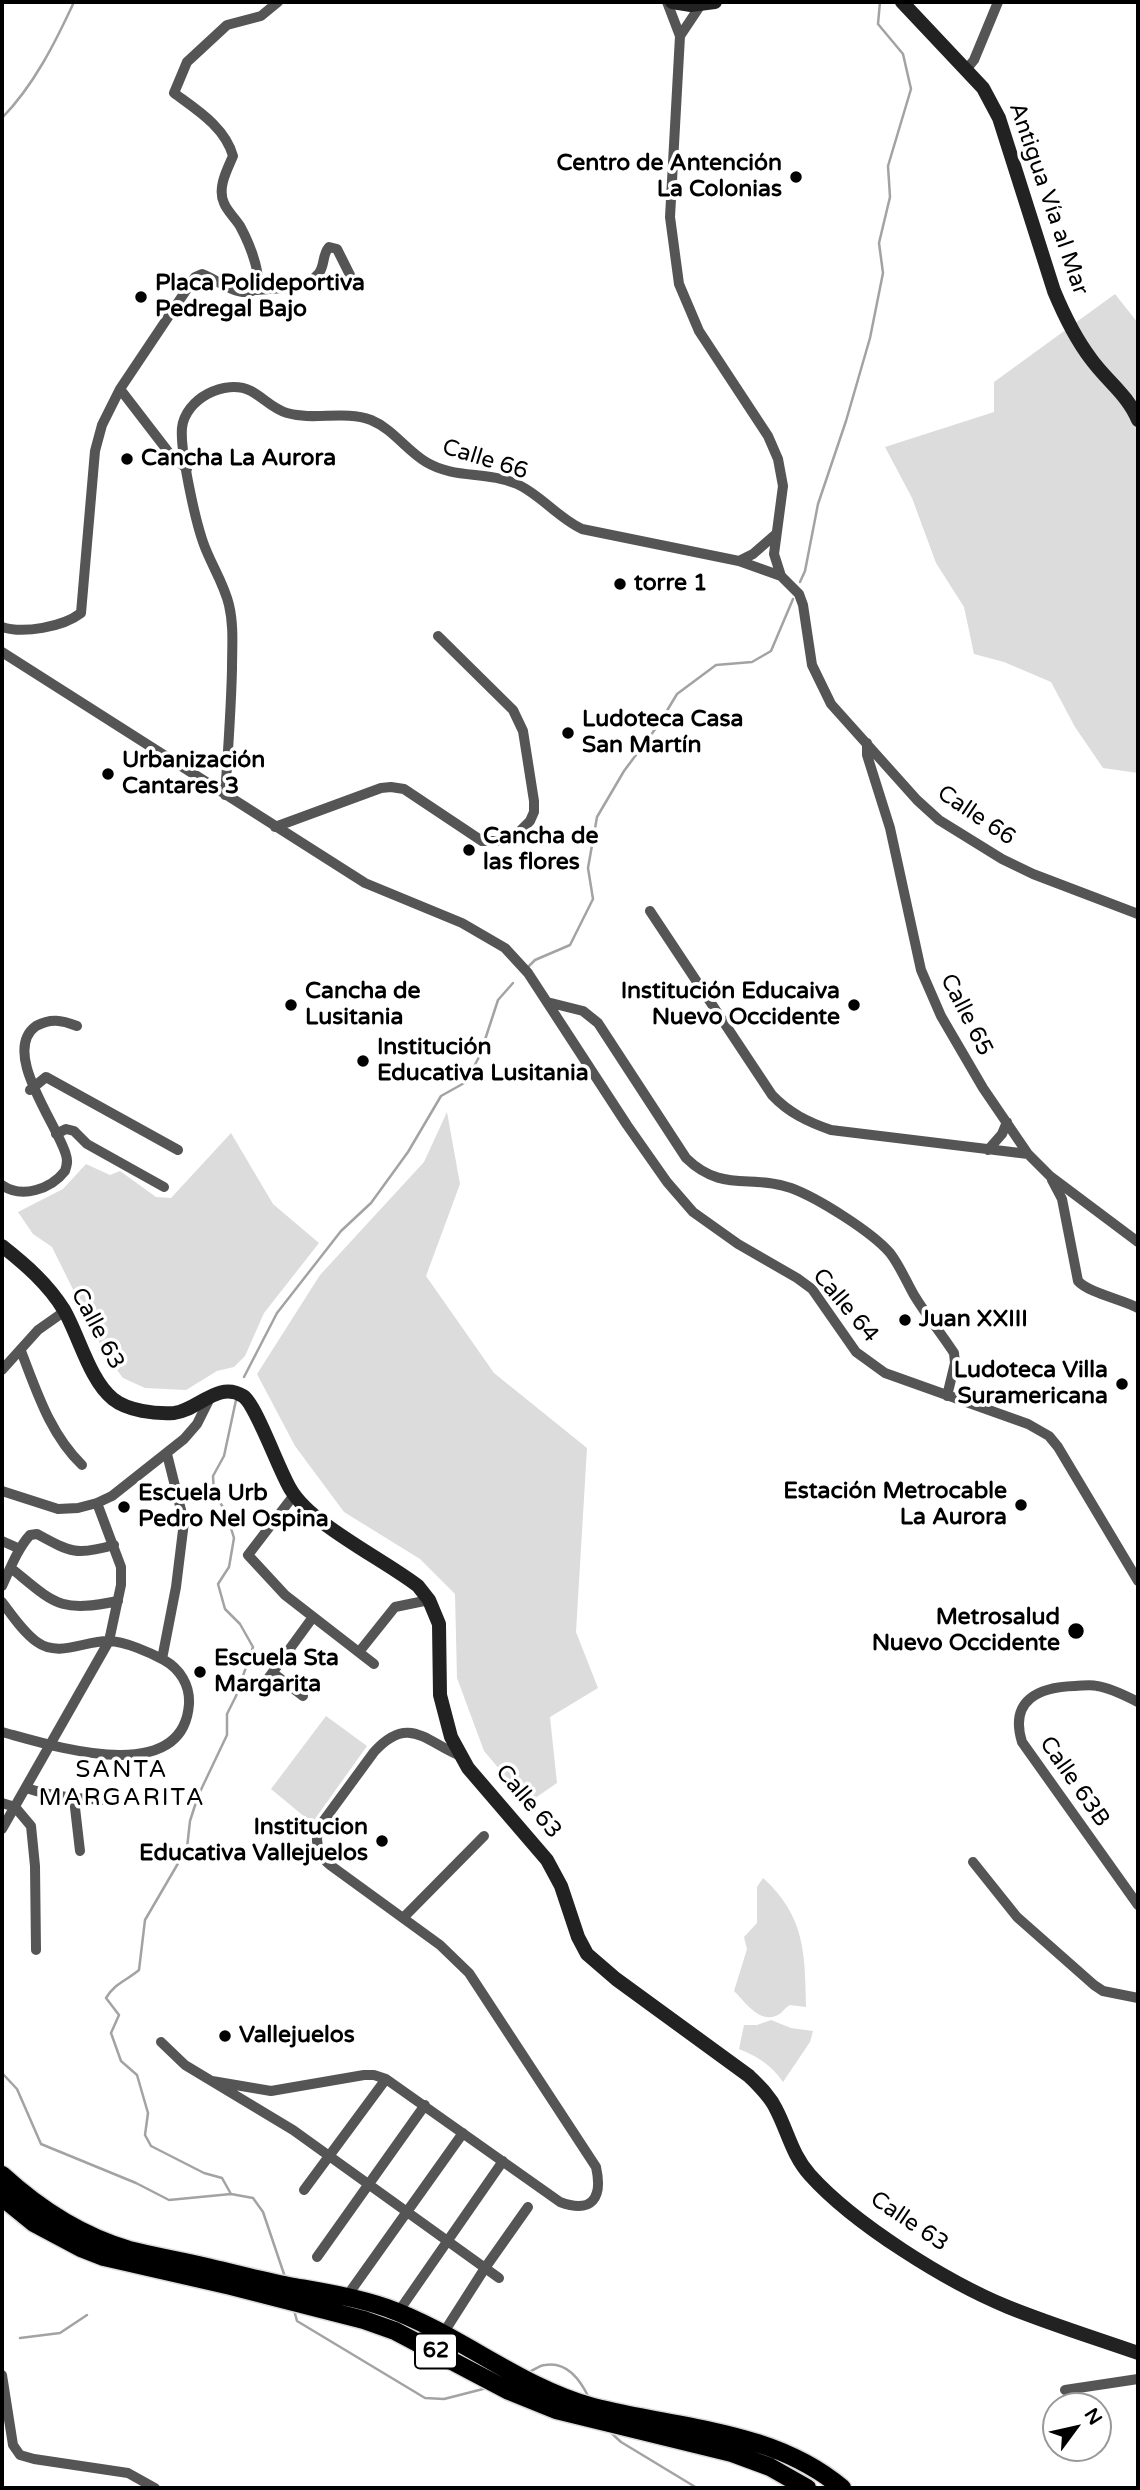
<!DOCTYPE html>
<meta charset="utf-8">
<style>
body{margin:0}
#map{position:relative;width:1140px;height:2490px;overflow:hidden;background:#fff;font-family:"Varela Round",sans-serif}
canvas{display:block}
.frame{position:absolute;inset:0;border:4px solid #000;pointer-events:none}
.north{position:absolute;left:1042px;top:2392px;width:70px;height:70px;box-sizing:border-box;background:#fff;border:2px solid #999;border-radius:50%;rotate:57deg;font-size:19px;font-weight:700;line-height:28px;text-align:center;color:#000}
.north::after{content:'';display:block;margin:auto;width:24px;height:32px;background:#000;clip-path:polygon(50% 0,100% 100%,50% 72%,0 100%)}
</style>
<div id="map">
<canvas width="1140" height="2490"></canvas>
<div class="frame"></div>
<div class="north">N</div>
</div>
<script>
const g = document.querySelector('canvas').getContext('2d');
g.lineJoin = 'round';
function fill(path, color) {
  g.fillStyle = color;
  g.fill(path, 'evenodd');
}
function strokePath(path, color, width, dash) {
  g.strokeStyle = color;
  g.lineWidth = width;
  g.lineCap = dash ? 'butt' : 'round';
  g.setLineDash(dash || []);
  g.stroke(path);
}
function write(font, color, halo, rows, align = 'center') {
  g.font = font + ' "Varela Round",sans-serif';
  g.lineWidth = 7;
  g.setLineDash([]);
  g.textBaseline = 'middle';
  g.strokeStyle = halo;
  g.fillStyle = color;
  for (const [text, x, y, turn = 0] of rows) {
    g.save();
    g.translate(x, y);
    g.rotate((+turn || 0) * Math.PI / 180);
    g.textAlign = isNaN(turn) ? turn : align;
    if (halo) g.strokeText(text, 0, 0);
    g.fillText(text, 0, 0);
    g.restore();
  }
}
fill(new Path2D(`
 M1115,294l23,29v450l-35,-5 -28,-41 -24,-45 -47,-20 -30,-8 -10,-47 -28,-44 -24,-65 -27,-51 109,-35v-30z
 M447,1112l13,72 -34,92 68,97 93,75 -11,184 22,56 -48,29 7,66 -29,20 -44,-52 -27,-73 -2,-84 -35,-35 -76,-47 -49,-66 -38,-72 63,-99 104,-113z
 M231,1133l42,71 46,39 -55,70 -19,43 -11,11 -17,4 -31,19 -41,-2 -22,-10 -18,-24 -53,-107 -19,-13 -15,-22 45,-23 23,-25 24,11 10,-4 36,26 15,1z
 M326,1716l41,30 -55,77 -41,-34z
 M763,1878c42,38 42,75 43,129l-16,-2c-4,2 -6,5 -9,8 -19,14 -35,-10 -47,-22l13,-42 -3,-12 13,-14v-36z
 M771,2020l20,8 22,3 -3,11 -27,40c-12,-17 -24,-25 -44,-33l5,-24h13z`), '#dcdcdc');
strokePath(new Path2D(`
 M2,118c32,-33 53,-75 72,-116
 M800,582l5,-11 13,-67 28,-83 24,-83 13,-65 -4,-30 11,-46 -2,-31 23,-77 -8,-35 -25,-30 2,-22
 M528,967l7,-7 35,-15 23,-46 -5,-31 9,-51 27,-46 35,-47 18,-30 39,-29 36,-3 19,-11 22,-52
 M244,1377l33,-64 64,-82 30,-28 37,-51 33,-56 25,-14 14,-27 18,-55 15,-17
 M2,2073l15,16 24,55 95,39 33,17 62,-6 22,4 10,14 22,65
 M231,2194l-9,-16 -18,-5 -53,-27 -6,-11 3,-22 -11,-38 -16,-14 -10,-28 8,-18 -13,-17c9,-15 20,-17 33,-28l6,-50 42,-72 3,-27 8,-25 29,-61v-21l9,-18 17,-49 -13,-23 -15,-15 -7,-25 11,-17 5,-29 -8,-26 -12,-19 -1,-17 11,-20 12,-56
 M294,2310l3,11 128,77 19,1 43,-11
 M20,2338l40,-5 27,-18
 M529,2372c5,-2 11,-7 16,-7 22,-4 36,16 44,33
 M608,2430l13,12 76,46`), '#a3a3a3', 2.5);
const highway = new Path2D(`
 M2,2175c36,33 79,61 127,75 27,7 55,11 82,18 26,6 52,13 78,18 33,6 66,11 98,22 72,26 132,79 206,99 85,22 179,22 249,81
 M2,2197l32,26 47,25 23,9 127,29 133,34 31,11 114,60 47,19 176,43 38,14 37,21`);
strokePath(highway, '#dbdbdb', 21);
strokePath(new Path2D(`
 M667,2l13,34 22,-33
 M680,36l-10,181 9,67 20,47 69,105 10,23 5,27 -9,68 7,22
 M966,70l8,-10 24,-58
 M254,290c20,-2 52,0 65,-17 6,-8 3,-18 10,-26l8,2 13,26
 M120,389l75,-112 7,-3c14,5 30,19 45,18 25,-1 -1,-55 -7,-66 -5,-8 -13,-15 -16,-23 -7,-15 3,-33 9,-47 -8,-29 -36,-46 -59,-63l13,-31 40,-37 34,-9 17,-14
 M739,561l14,-7 23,-20
 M2,627c21,7 61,0 79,-14l14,-162 7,-26 18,-36 50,65 17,15
 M2,652l363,231 97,40 43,25 23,25 99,152 40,57 26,30 45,32 59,34 15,11 44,63 29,21 143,51 21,12 9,11 80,134
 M867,743v12l23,73 31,142 20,46 42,72 45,66 22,22 88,66
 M225,795c3,-42 6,-84 7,-126 0,-22 2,-43 -3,-64 -5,-22 -19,-42 -26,-63 -8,-23 -23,-91 -21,-114 3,-29 43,-50 69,-37 13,7 22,18 36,22 27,8 57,-3 84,7 22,9 35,30 55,42 28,17 61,9 91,22 24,11 41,34 65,45l157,32 42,15 18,18 4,11 9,60 19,39 86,96 22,20 63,39 31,15 105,40
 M275,827l106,-39 10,-1 13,2 78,52h23l10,-5 15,-15 4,-9v-11l-11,-70 -10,-21 -75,-74
 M650,911l122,184c17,18 36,27 59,35l197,24
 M547,1002l36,9 15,12 88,135c36,35 64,16 105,30 27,10 81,44 99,65 10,13 16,28 24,42 12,20 27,38 40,58l1,10 -8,33
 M30,1090l16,-13 132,73
 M56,1134l10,-5 8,2 13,13 77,43
 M988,1150l14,-16 5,-12
 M1052,1180l10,19 16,82c11,12 43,18 60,27
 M2,1185c20,14 49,4 63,-14 2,-6 3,-10 1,-16 -8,-30 -66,-103 -30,-129 15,-8 25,-6 41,0
 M21,1351c16,41 29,83 61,114
 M2,1370l36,-40 27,-19
 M2,1491l56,18 20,-1 19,-5 15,-7 72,-57 13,-15 14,-28
 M294,1495l-46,60 37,40 89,69
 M2,1541l18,8
 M11,1568c44,36 48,45 107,33
 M2,1586c8,-17 16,-38 28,-51l7,-1c33,18 39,22 77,11
 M2,1602c10,13 21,30 35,40 22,16 49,-2 72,-1 15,0 42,12 55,19 16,9 26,25 25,44 -6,85 -139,41 -187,28
 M359,1652l36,-45 34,-7
 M162,1659l14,-72 8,-65 -17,-68
 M273,1673l30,23
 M267,1680l46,-63
 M1138,1702c-12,-6 -27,-14 -41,-16 -7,-2 -15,0 -22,0 -36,1 -66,14 -53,56l116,163
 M26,1788c28,9 53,11 83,12
 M74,1799l6,52
 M2,1803l13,4 16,19 4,40 1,84
 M2,1829l107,-188 12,-56v-18l-24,-64
 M973,1862l44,55 77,68 9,6 35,7
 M403,1918l81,-82
 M161,2042l24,23 108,65 206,148
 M212,2081l59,10 93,-16h10l12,4 174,123c32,12 43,-4 36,-35l-127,-194 -29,-28 -110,-80c-12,-10 -16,-22 -11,-38l55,-75c35,-39 53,-9 87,4
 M304,2190l82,-111
 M317,2257l108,-152
 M352,2289l111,-156
 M401,2308l102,-147
 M446,2329l39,-61 43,-61
 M2,2375l11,70 7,10 14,4 94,14 27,15
 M1065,2390l73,-11`), '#555', 10);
strokePath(new Path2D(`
 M672,2l19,3 24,-3
 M902,2l81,86 16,30 55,173c10,24 21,47 37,68 15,21 37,36 47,61
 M2,1246c24,19 46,38 62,64 15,26 26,71 49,89 15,12 42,15 61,14 23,-2 44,-33 69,-17 13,8 36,75 48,94 21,35 92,69 127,96l11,14 10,24 1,71 11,42 17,31 79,92 14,26 17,51 9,17 29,25 133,97c10,10 21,20 27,33 12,23 16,46 34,66 44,49 137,107 198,132 42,17 87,31 130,46`), '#222', 14);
strokePath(highway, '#000', 18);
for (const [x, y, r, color] of [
 [796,177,7,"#000"],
 [141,297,7,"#000"],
 [127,459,7,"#000"],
 [620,584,7,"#000"],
 [568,733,7,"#000"],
 [108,774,7,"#000"],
 [469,850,7,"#000"],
 [291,1005,7,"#000"],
 [854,1005,7,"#000"],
 [363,1061,7,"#000"],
 [905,1320,7,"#000"],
 [1122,1384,7,"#000"],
 [1021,1505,7,"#000"],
 [124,1507,7,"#000"],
 [1076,1631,9,"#000"],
 [200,1672,7,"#000"],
 [382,1841,7,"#000"],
 [225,2036,7,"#000"]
]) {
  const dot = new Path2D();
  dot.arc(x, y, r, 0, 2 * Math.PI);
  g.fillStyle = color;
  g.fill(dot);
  strokePath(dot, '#fff', 2.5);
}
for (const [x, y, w] of [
 [436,2351,42]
]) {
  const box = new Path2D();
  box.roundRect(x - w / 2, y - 17.5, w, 35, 5);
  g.fillStyle = '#fff';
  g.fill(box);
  strokePath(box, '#000', 2);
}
write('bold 21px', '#000', null, [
 ["62",436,2351]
]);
write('bold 23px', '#000', '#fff', [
 ["Centro de Antención",782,164,"right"],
 ["La Colonias",782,190,"right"],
 ["Placa Polideportiva",155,284],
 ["Pedregal Bajo",155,310],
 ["Cancha La Aurora",141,459],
 ["torre 1",634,584],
 ["Ludoteca Casa",582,720],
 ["San Martín",582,746],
 ["Urbanización",122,761],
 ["Cantares 3",122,787],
 ["Cancha de",483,837],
 ["las flores",483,863],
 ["Cancha de",305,992],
 ["Lusitania",305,1018],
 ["Institución Educaiva",840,992,"right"],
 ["Nuevo Occidente",840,1018,"right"],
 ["Institución",377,1048],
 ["Educativa Lusitania",377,1074],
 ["Juan XXIII",919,1320],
 ["Ludoteca Villa",1108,1371,"right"],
 ["Suramericana",1108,1397,"right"],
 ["Estación Metrocable",1007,1492,"right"],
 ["La Aurora",1007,1518,"right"],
 ["Escuela Urb",138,1494],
 ["Pedro Nel Ospina",138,1520],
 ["Metrosalud",1060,1618,"right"],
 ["Nuevo Occidente",1060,1644,"right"],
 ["Escuela Sta",214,1659],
 ["Margarita",214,1685],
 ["Institucion",368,1828,"right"],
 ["Educativa Vallejuelos",368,1854,"right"],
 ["Vallejuelos",239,2036]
], 'left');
write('23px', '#000', '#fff', [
 ["Antigua Vía al Mar",1048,199,71],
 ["Calle 66",485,460,17],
 ["Calle 66",976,816,34],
 ["Calle 65",966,1015,63],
 ["Calle 64",845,1306,50],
 ["Calle 63",97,1329,62],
 ["Calle 63B",1074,1782,55],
 ["Calle 63",528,1802,50],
 ["Calle 63",909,2222,34]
]);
g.letterSpacing = '2px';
write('24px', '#000', '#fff', [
 ["SANTA",122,1771],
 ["MARGARITA",122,1799]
]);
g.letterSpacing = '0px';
</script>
